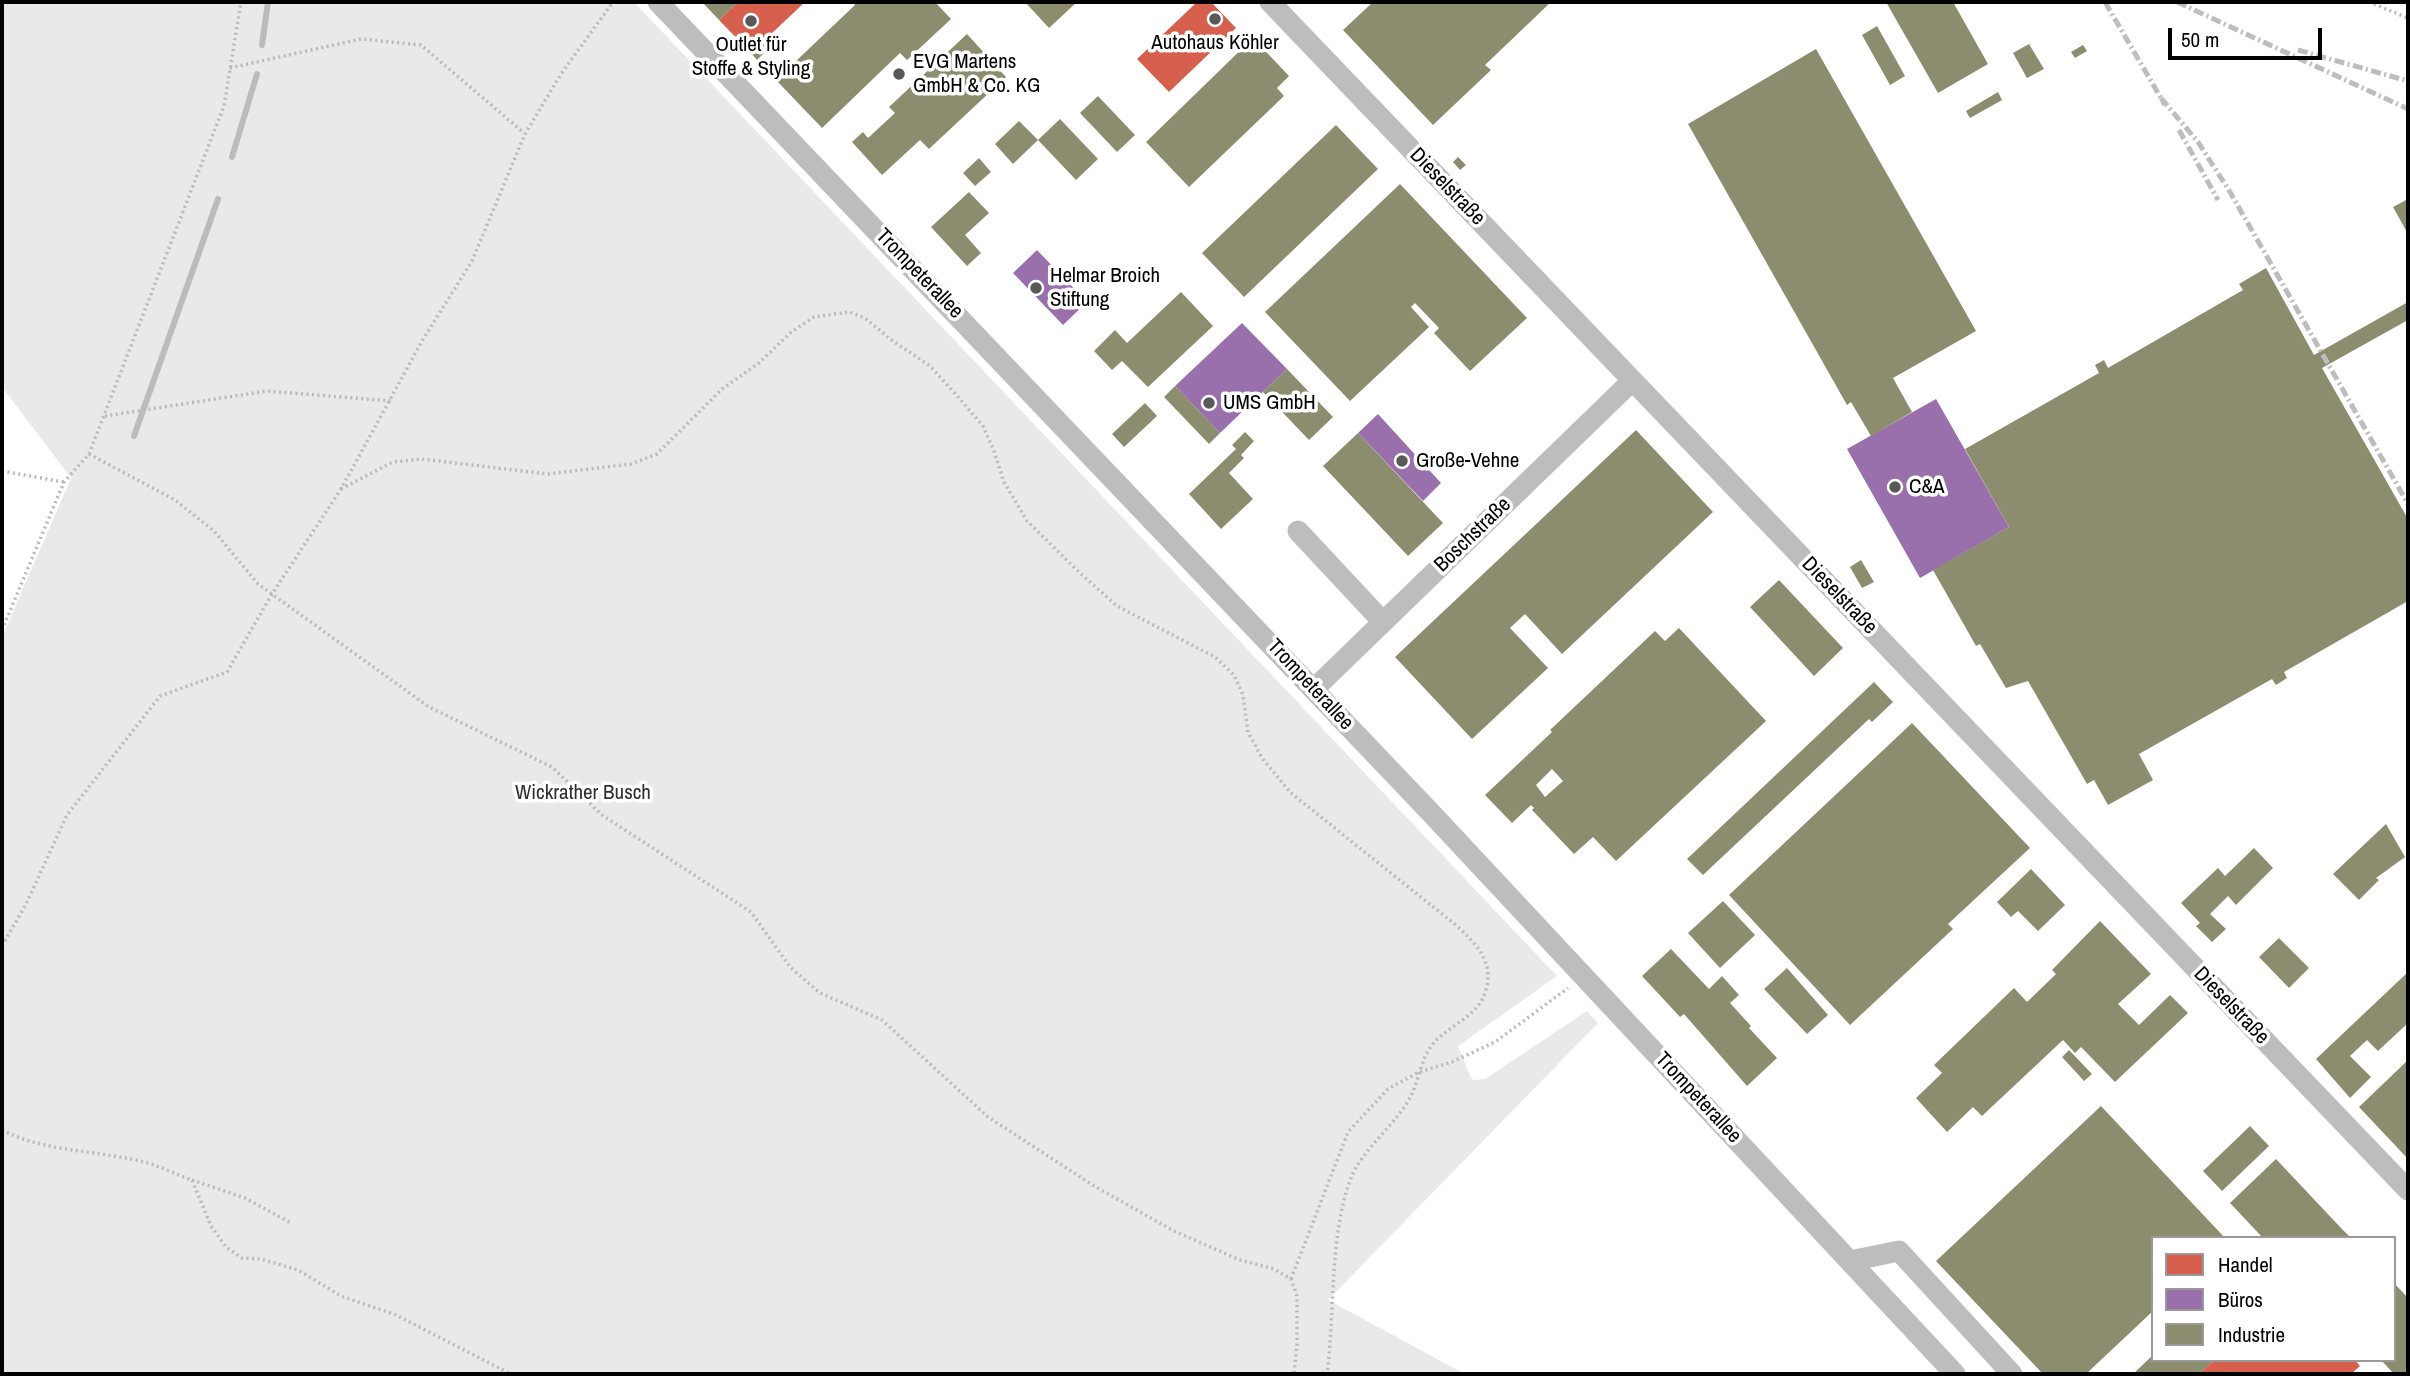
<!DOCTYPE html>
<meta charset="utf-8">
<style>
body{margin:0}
#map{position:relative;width:2410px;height:1376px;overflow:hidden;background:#fff;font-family:"Archivo Narrow",sans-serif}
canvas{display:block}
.frame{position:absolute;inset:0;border:4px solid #000;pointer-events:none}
.legend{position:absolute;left:2151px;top:1236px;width:245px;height:126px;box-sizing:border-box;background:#fff;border:2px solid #999;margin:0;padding:9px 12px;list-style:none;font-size:21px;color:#000}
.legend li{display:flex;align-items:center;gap:14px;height:35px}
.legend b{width:35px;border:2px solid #999}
.scale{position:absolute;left:2168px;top:28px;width:154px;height:32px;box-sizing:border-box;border:4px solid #000;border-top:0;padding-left:9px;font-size:21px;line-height:24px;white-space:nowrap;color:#000;-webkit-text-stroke:5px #fff;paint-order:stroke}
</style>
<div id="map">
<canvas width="2410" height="1376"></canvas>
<div class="frame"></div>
<ul class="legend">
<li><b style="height:19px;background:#d6604d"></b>Handel</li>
<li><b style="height:19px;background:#9970ab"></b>Büros</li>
<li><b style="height:19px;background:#8c8c6e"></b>Industrie</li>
</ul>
<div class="scale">50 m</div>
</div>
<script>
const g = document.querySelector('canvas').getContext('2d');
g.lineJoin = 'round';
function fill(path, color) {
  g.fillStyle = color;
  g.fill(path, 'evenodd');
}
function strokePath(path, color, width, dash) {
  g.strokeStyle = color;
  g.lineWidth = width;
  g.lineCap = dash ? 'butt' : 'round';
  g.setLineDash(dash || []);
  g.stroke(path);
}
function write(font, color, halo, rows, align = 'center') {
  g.font = font + ' "Archivo Narrow",sans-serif';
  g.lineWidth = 7;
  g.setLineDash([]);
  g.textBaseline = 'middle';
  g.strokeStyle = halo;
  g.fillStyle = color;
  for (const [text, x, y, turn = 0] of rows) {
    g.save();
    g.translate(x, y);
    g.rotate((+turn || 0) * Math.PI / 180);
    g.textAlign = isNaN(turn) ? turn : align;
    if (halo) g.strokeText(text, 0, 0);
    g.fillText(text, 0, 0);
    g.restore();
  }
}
fill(new Path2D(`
 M2,2h632l923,974 -99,70 14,34 13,-1 102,-68 11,12 -270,277 137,74h-1463v-737l69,-159 -69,-91z`), '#e9e9e9');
fill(new Path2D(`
 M738,2h67l-54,51 -32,-33z
 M1197,2h14l25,26 -67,64 -32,-33z
 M2214,1360h141l5,6 -9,8h-152z`), '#d6604d');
fill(new Path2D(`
 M1037,250l50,52 -24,23 -50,-52z
 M1242,323l45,46 -67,64 -45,-47z
 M1936,399l73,128 -89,51 -73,-129z
 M1378,414l63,69 -18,18 -65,-68z`), '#9970ab');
fill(new Path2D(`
 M702,2h36l-19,18z
 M852,2h83l16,17 -44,41 -7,-7 -78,75 -46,-48 79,-75z
 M1025,2h52l-28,26z
 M1373,2h178l-66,63 6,5 -58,55 -90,-95z
 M1886,2h67l35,62 -50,29z
 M1877,26l28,50 -15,9 -28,-50z
 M967,34l39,43 -77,72 -9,-9 -38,35 -30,-33 11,-10 5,6 27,-25 -6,-6z
 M1253,38l36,38 -12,12 7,8 -95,91 -43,-45z
 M764,41l6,6 -13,13 -6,-7z
 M2029,44l15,25 -17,9 -14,-25z
 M2083,45l4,6 -12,7 -4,-6z
 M1816,49l160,282 -83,47 19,34 -41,24 -20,-34 -4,3 -159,-281z
 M1998,92l4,8 -32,18 -4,-7z
 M1098,96l37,39 -18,17 -37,-39z
 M1060,119l38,40 -22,21 -38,-40 -25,24 -18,-20 24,-23 19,19z
 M1336,125l42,44 -134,128 -42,-44z
 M1458,157l8,8 -6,5 -7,-8z
 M979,158l12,14 -16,14 -12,-13z
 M1400,184l127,134 -57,53 -36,-38 5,-5 -24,-25 -4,4 18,20 -79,74 -85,-89z
 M969,192l20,21 -24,22 16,18 -14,13 -36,-39z
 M2408,199v35l-15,-27z
 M2266,268l48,87 94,-53v18l-86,48 86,151v82l-124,71 3,6 -11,7 -4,-6 -133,75 14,26 -45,25 -14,-25 -7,4 -59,-103 -22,7 -26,-44 -4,2 -43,-76 76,-43 -44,-78 134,-76 -4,-8 9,-5 4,8 135,-78 -4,-6z
 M1181,292l32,34 -65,61 -26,-26 -10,9 -18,-19 21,-21 12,13z
 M1287,369l46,48 -24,23 -46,-48z
 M1175,386l45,47 -11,11 -45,-47z
 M1145,403l12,13 -33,31 -12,-13z
 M1636,430l77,82 -151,142 -37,-40 -15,14 38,40 -76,71 -77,-82z
 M1245,432l9,9 -13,14 3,3 -15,15 24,26 -32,30 -32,-35 47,-45 -4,-4z
 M1358,433l85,90 -35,33 -85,-90z
 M1861,560l13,22 -12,6 -12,-21z
 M1779,580l64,68 -29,28 -64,-69z
 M1679,628l87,93 -150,140 -23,-24 -19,17 -42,-44 2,-2 -3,-3 -19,18 -27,-28 67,-63 -2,-2 105,-99 10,10zM1552,769l11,12 -18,16 -9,-12z
 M1874,682l19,20 -21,20 -3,-3 -166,156 -16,-16z
 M1912,723l118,125 -82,76 5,5 -103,96 -121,-130z
 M2386,824l19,33 -29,21 3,2 -20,20 -26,-26z
 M2254,848l19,20 -37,37 -8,-9 -18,18 16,15 -14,13 -16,-16 4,-3 -19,-20 37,-35 7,8z
 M2031,869l34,36 -27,26 -20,-20 -7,6 -14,-15z
 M1723,901l32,34 -35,33 -32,-35z
 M2100,921l51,53 -33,30 21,21 31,-30 18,18 -73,69 -34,-35 -6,6 -12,-13 -81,76 -9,-9 -26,25 -31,-34 26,-25 -8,-8 80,-77 13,14 29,-28 -4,-4z
 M2279,938l30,30 -20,20 -30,-31z
 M1671,949l38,40 13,-13 17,19 -9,8 21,23 -2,2 28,30 -30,28 -63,-72 -4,3 -38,-41z
 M1787,968l41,47 -21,19 -43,-45z
 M2408,972v51l-30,28 -11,-11 -17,16 21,21 -21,21 -34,-39z
 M2069,1050l23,24 -8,7 -22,-24z
 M2408,1060v99l-49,-52z
 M2101,1106l124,132h-72v73l-67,63h-43l-107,-113z
 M2250,1126l19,20 -47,45 -19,-20z
 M2276,1159l65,69 10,10h-88l-33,-35z
 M2394,1283l14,15v76h-14l-13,-14h13z
 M2153,1355v5h61l-15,14h-66z`), '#8c8c6e');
strokePath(new Path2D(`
 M262,45l6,-43
 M232,157l25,-83
 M134,436l84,-237`), '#bbb', 6);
strokePath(new Path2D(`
 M2369,2l39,16
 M230,68l131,-29 60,6 103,88
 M105,416l162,-25 124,10
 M89,454l86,46 39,31 44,53 171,123 123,60 50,48 149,97 39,55 30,26 62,27 106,97 106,69 80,45 66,29 34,9 17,10 6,17v48l-3,30
 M2,471l62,11
 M341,489l52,-27 28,-3 127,15 83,-10 26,-10 65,-65 37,-26 31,-30 24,-16 35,-5 16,6 25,21 40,27 29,32 24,28 11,25 10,31 23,39 53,52 37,33 98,51 19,18 9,20 5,37 14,26 29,35 166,133c19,18 37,35 29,64 -8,30 -44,36 -58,61 -8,14 -10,31 -17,45 -13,26 -50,55 -60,82 -22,58 -16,134 -24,196
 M2,630l62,-148 25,-28 135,-348 17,-104
 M2,946l24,-42 41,-89 93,-119 67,-24 45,-78 69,-105 81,-148 50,-80 53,-127 36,-60 52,-72
 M2,1130c43,22 92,20 138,31 18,4 35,13 52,19l19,46 15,21 16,11 19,1 37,11 43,26 55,19 115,59
 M192,1180l53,18 46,25
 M1291,1279l57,-147 40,-43 31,-17 33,-10 43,-20 73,-54`), '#b8b8b8', 3.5, [2, 3.5]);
strokePath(new Path2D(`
 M658,2l774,812 523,560
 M1270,2l1138,1188
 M1298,531l85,91
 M1314,689l318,-308
 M1850,1261l49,-10 113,123`), '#bdbdbd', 21);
strokePath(new Path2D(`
 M2105,2l60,103
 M2177,2l231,107
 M2298,50l110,31
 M2161,98l37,44 32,50 178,312
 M2179,130l39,70`), '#bdbdbd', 5, [10, 3.5, 2, 3.5]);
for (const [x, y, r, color] of [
 [1215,19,7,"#595959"],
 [751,21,7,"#595959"],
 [899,74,7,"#595959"],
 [1036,288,7,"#595959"],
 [1209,403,7,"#595959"],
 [1402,461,7,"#595959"],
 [1895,487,7,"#595959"]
]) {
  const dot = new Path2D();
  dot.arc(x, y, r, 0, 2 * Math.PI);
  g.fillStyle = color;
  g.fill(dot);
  strokePath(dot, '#fff', 2.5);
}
write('21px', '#000', '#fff', [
 ["Autohaus Köhler",1215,43,"center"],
 ["Outlet für",751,45,"center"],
 ["Stoffe & Styling",751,69,"center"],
 ["EVG Martens",913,62],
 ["GmbH & Co. KG",913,86],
 ["Helmar Broich",1050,276],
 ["Stiftung",1050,300],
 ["UMS GmbH",1223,403],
 ["Große-Vehne",1416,461],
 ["C&A",1909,487]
], 'left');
write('21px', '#000', '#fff', [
 ["Dieselstraße",1447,187,46],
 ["Trompeterallee",919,274,46],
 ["Boschstraße",1473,535,-44],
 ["Dieselstraße",1839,596,46],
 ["Trompeterallee",1310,685,47],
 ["Dieselstraße",2231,1006,46],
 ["Trompeterallee",1698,1098,47]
]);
write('21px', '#2e2e2e', '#fff', [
 ["Wickrather Busch",583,793]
]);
</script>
